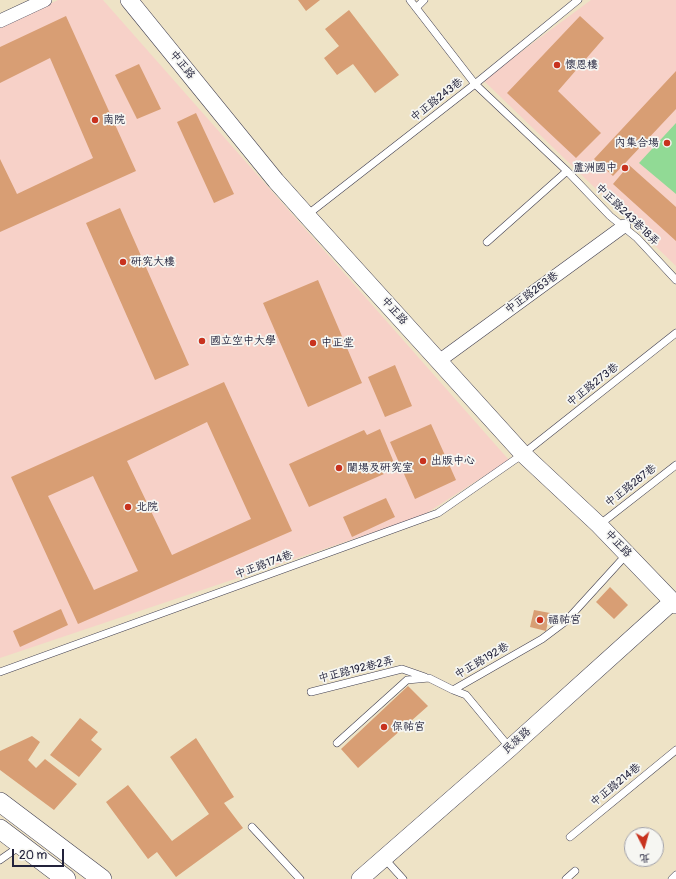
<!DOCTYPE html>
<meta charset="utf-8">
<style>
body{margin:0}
#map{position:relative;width:676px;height:879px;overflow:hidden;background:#eee3c6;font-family:Pangolin,"LXGW WenKai TC",sans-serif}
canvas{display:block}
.north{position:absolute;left:624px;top:827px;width:40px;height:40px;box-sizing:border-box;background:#f6f6f2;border:1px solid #a1a1a9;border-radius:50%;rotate:174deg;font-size:11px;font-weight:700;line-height:16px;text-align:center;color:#22223b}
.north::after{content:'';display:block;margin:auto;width:14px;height:18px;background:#c8321e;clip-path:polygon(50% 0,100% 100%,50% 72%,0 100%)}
.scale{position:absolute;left:12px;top:849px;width:52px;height:18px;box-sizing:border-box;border:2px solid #22223b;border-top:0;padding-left:5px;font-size:12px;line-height:14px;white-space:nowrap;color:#22223b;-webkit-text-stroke:3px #f6f6f2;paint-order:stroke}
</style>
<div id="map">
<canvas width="676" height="879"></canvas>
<div class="north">北</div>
<div class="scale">20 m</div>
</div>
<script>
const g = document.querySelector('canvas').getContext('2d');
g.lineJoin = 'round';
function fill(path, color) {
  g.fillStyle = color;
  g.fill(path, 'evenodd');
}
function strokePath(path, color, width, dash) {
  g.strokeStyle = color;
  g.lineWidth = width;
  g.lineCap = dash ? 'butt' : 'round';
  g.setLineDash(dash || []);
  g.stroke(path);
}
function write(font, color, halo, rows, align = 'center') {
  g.font = font + ' Pangolin,"LXGW WenKai TC",sans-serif';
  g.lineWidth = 3.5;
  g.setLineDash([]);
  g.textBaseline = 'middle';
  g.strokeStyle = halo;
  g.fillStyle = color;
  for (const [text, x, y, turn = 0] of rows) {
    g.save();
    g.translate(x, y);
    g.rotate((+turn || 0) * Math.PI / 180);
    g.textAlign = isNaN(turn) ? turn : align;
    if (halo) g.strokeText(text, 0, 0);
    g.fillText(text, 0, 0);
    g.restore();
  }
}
fill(new Path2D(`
 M58,0h45l406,460 -87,56 -422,142v-630z
 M591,0h85v266l-193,-186z`), '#f7d1c8');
fill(new Path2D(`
 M676,123v71l-37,-31z`), '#91da95');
fill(new Path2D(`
 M298,0h22l-14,11z
 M349,10l50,65 -24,18 -22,-29 -16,11 -13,-17 15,-12 -14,-17z
 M66,16l70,155 -136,61v-73l17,35 76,-36 -43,-100 -50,25v-36z
 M580,16l24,22 -46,53 43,42 -25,25 -69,-65z
 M139,64l22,45 -24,10 -22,-44z
 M676,71v38l-63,67 -19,-17z
 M196,113l38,81 -20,9 -37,-81z
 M629,165l47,42v34l-63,-57z
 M120,208l69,157 -34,15 -69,-157z
 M318,280l44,103 -54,24 -45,-104z
 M395,365l17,41 -27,11 -17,-40z
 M224,382l68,149 -214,93 -67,-147zM207,422l44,97 -79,36 -45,-94zM93,476l45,95 -44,19 -46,-94z
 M431,424l25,56 -41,19 -25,-57z
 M380,429l15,36 -13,6 2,3 -75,33 -20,-43 75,-34 3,5z
 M386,498l9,19 -43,20 -9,-20z
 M610,587l18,18 -14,14 -18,-17z
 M61,609l7,16 -48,22 -7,-16z
 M534,610l16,3 -4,18 -16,-4z
 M408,686l20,20 -70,62 -17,-19z
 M80,718l18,14 -7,8 11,9 -23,28 -29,-22z
 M32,736l8,6 -12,18 8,8 9,-9 32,25 -23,26 -54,-40v-19z
 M196,738l38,59 -10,6 19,25 -67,49 -19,-25 -9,7 -42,-57 22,-17 44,56 37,-27 -39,-57z`), '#d89e74');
const service = new Path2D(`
 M410,0l65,84 92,87 43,45 27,22 39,42
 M416,8l8,-8
 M307,215l168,-131 103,-84
 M487,242l80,-71
 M599,525l77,-60
 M0,672l438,-159 85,-59 153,-121
 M453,690l13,5 44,53
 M311,692l91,-23 23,8
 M337,743l70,-63 22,-2 24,12 89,-51 24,-18 61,-67
 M252,827l48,52
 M570,837l106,-87
 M384,858l19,21
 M0,860l20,-14
 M566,879l9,-8
 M672,879l4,-4`);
const minor = new Path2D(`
 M0,21l45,-21
 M439,361l185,-135`);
const tertiary = new Path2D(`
 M129,0l147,181 34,38 213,235 76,71 77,80
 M360,879l150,-131 163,-147`);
const secondary = new Path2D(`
 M0,802l102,77
 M0,829l66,50`);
strokePath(service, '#413f50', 8);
strokePath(minor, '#413f50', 14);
strokePath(tertiary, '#413f50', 18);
strokePath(secondary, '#413f50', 20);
strokePath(service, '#fff', 7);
strokePath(minor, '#fff', 13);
strokePath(tertiary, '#fff', 17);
strokePath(secondary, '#fff', 19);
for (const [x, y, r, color] of [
 [557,65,4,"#c8321e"],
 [95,120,4,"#c8321e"],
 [667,143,4,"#c8321e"],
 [625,168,4,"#c8321e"],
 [123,262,4,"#c8321e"],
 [202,341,4,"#c8321e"],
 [313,343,4,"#c8321e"],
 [423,461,4,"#c8321e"],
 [339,468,4,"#c8321e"],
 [128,507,4,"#c8321e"],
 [540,620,4,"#c8321e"],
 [384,727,4,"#c8321e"]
]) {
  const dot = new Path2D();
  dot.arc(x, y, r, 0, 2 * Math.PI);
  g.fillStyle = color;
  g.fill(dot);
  strokePath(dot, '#f6f6f2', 1.5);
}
write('11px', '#22223b', '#f6f6f2', [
 ["中正路",182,65,51],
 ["中正路243巷",437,100,-38],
 ["中正路243巷18弄",627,215,44],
 ["中正路263巷",532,293,-36],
 ["中正路",394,311,48],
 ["中正路273巷",593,385,-38],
 ["中正路287巷",631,486,-38],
 ["中正路",618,544,46],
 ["中正路174巷",264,565,-20],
 ["中正路192巷",482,661,-30],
 ["中正路192巷2弄",356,670,-14],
 ["民族路",517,741,-42],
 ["中正路214巷",616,785,-39]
]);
write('11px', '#22223b', '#f6f6f2', [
 ["懷恩樓",565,65],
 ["南院",103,120],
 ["內集合場",659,143,"right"],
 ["蘆洲國中",617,168,"right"],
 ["研究大樓",131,262],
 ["國立空中大學",210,341],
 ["中正堂",321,343],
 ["出版中心",431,461],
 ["闈場及研究室",347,468],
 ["北院",136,507],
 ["福祐宮",548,620],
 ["保祐宮",392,727]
], 'left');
</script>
